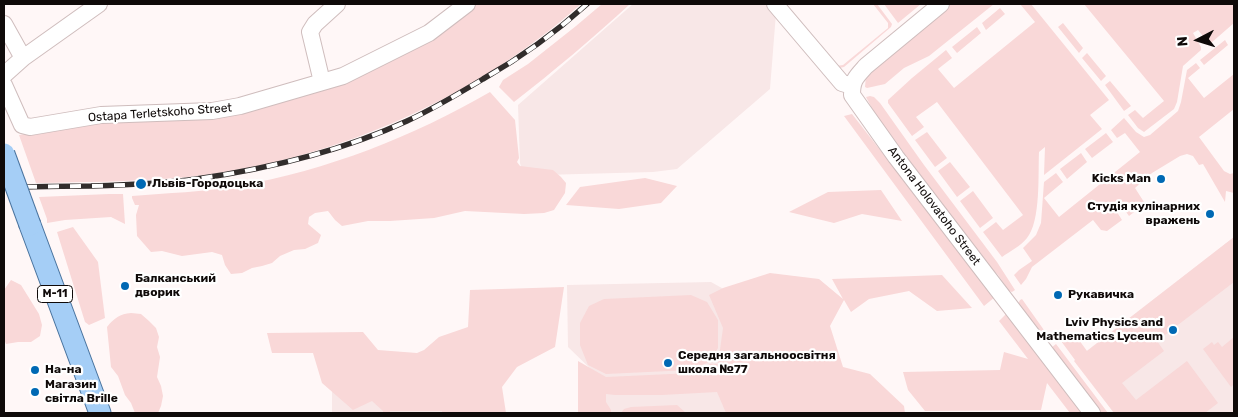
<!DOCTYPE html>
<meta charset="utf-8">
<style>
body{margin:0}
#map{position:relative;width:1238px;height:417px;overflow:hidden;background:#fff7f7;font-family:Rubik,sans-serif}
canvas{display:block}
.frame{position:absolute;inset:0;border:5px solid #0f0a09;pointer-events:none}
.north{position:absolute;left:1173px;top:15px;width:50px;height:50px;-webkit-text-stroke:4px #fff;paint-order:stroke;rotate:265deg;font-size:14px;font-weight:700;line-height:20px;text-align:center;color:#0f0a09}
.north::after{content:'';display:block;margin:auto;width:18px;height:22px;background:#0f0a09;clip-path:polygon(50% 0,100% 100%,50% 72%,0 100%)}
</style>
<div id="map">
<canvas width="1238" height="417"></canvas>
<div class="frame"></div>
<div class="north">N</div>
</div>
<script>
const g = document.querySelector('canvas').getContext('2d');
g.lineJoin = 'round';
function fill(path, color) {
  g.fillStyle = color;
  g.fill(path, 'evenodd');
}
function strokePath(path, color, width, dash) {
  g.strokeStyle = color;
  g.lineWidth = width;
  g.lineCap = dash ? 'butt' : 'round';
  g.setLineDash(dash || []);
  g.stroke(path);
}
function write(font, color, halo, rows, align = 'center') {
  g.font = font + ' Rubik,sans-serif';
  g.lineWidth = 4.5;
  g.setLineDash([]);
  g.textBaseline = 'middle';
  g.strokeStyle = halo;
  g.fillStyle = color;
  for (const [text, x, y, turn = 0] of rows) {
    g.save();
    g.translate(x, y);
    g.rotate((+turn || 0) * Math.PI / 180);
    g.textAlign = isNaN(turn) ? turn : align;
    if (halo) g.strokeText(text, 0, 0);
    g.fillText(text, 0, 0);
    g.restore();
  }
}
fill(new Path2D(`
 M633,4h136l7,9 -6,76 -93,80 -24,3 -110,3 -21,-5 -2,-7 -2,-58z
 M1234,237v176h-120l-39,-53z
 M711,282l27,15 26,116h-163l-1,-35 -32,-31 -1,-62z
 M499,390l1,23h-168v-21z`), '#f8e7e7');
fill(new Path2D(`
 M475,4h106c-110,98 -257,161 -404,174 -47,4 -94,4 -141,5l-17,-48 72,-13 115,-5 219,-76z
 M602,4h28c-37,34 -76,67 -116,98l-15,-15 4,-7 25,-16 48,-38z
 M873,4h4l15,20 -1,3 -47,40 -5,1 -3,-2 7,-1 45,-37v-5z
 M884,4l12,1 2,-1h23l-23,19z
 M948,4h46l-65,52 -25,12 -19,16 -18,4 -2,-1 1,-12z
 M1020,4h11l78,96 -19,15 12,14 -58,46 1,-28 -6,5c-1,22 2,69 -12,86 -6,8 -17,13 -25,19l-19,-25 13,-10 7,8 20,-15 -86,-113 -21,15 8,10 -12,9 -24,-33v-3l24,-22 34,-28 6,8 -14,11 16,19 81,-66z
 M1084,4h150v19l-23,20 -4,-2 -9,-11 -5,3 8,14v3l-18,16 -6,36 -3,7 -30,23 -6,-4 -10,-13 7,-5 8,8 21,-17z
 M1000,8l5,6 -19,16 -4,-7z
 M1063,23l20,25 -4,5 -21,-26z
 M977,27l4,6 -24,20 -5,-6z
 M1225,40l3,5 -24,20 -4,-5z
 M1087,53l19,23 -5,5 -19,-23z
 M1196,63l4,5 -12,10 16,20 30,-24v35l-35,28 25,34 6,3 4,-1v20l-8,-2 -1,11 -22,-38 -4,1 -6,-9 -6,-2 -7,2 -28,17 -17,15 9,14 -2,4 -13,10 -8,-11 -6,4 7,11 -15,11 -6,-1 -8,-10 -61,47 -6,12 -5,6 -7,-10 5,-5 13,-9 -9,-13 13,-13 5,-12 3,-41 12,-9 7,9 -19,16 15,19 81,-65 -15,-19 -8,5 -6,-8 13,-12 12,14 8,5 6,-2 28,-24 3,-9 6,-32z
 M1110,81l21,25 -7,5 -19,-26z
 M490,92l25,28 4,38 -2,4 3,4 33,4 8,7 5,6 -1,10 -11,17 -10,3 -20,1 -59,-3 -31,7 -44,3h-22l-26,5 -7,-6 -7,-9 -13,2 -6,4 -1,7 13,11 -3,8 -13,6 -11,1 -14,6 -8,7 -10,3 -10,2 -10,5 -11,1 -6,-9 -3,-10 -10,-3 -30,4 -20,-5 -11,1 -14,-16 -1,-21 3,-10h-4l-3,-7v-2c36,-3 71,-4 106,-10 90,-16 174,-49 252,-94z
 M870,96l4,1 6,6 44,62 73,97 18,28 -3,2 -3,-1 -11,-16 -14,-14 -109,-147 -9,-17z
 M852,114l143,183 -11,9 -140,-190z
 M927,132l20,26 -12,9 -20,-27z
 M1106,133l7,9 -21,16 -7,-9z
 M1081,153l6,9 -20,17 -7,-10z
 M950,162l20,25 -13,10 -19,-26z
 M645,178l32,8 -16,17 -42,6 -53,-4 14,-18z
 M881,190l21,31 -40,-7 -28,9 -45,-11 39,-20z
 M973,191l20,27 -13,10 -20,-27z
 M109,194h14l2,30 -14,-7 -46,3 -18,3v-4l-8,-22z
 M73,227l25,35 7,56 -16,7 -4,-3 -28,-90z
 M1234,237v45l-77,59 7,10 -42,32 14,17 51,-39 31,42 -13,10h-91l-40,-52 1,-1 -14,-19 3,-2 12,-1 3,2 8,11z
 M770,273l49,6 24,20 -11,-20 110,-4 30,33 -35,3 -28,-20 -40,8 -18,13 -7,-12 -14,26 13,41 27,7 34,32 1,7h-179l-9,-21 -55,3h-47l-9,-1v8l5,8v3h-33v-52l28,16 86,-4 18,-9h8l5,-36 -14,-33 14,-7z
 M11,280l10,5 18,29 3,11 -2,11 -9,6h-13l-12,2 -2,-5v-49z
 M564,287l-9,60 -38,20 -15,20 4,26h-64v-2h-52v2h-7v-2l-11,-10 -19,9 -31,-27 -9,-30h-41l-5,-20 96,-1 15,18 39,3 7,-3 15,-13 29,-10 2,-37z
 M691,295l16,7 11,18v28l-9,14 -19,8 -84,4 -18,-9 -8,-20v-22l9,-17 15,-7z
 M1022,299l29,41 -4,3 -29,-39 2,-4z
 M131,313l10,1 8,7 7,7 3,9 -2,10 3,10 -3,20 4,9 2,10 -2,10 -3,7h-23l-4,-10 -6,-8 -7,-19 -7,-9 -4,-40c7,-9 13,-13 24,-14z
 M1006,314l78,99h-14l-23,-30 -6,27 -116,1 -17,-21 -5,-18 97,-2 4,-18 24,7 -29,-38z
 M1234,337v47l-3,3 -28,-38 9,-7 2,3 4,-3 4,5z
 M1056,344l52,69h-9l-48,-65z
 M677,405l9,8h-65l3,-4 7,-2z`), '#f9d8d8');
const minor = new Path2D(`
 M775,4l67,79 10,3
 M941,4l-75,62c-10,11 -14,14 -14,29l44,62 196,256
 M4,24l19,34
 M4,75l19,-17 76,-54
 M322,82l-12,-50 5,-8 22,-20
 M4,85l18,40 8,2 71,-12 111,-4 28,-5 103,-30 86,-43 38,-29`);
const major = new Path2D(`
 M30,225l70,188`);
strokePath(minor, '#cfbdbd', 18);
strokePath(major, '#4a749f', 23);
strokePath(minor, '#fff', 16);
strokePath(major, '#a5cef6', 21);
const rail = new Path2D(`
 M4,187c29,0 58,-1 87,-1 35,-1 70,-2 105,-7 71,-10 146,-28 211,-58 26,-12 51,-27 76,-42 37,-21 72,-46 104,-75`);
strokePath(rail, '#322d2c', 5.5);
strokePath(rail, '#fff', 4, [11]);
const majorBridge = new Path2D(`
 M4,154l26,71`);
strokePath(majorBridge, '#4a749f', 23, []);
strokePath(majorBridge, '#a5cef6', 21);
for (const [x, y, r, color] of [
 [1161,179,5,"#0069b4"],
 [141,184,6,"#0069b4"],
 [1210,214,5,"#0069b4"],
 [125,286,5,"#0069b4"],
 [1058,295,5,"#0069b4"],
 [1173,330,5,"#0069b4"],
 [668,363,5,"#0069b4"],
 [35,370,5,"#0069b4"],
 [35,392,5,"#0069b4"]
]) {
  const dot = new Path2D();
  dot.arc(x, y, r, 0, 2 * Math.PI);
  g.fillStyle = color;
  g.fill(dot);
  strokePath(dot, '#fff', 2);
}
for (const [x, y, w] of [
 [55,294,35]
]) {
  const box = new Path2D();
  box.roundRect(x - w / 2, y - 8.5, w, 17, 4);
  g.fillStyle = '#fff';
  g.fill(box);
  strokePath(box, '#0f0a09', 1);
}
write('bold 11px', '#0f0a09', null, [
 ["М-11",55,294]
]);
write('12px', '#0f0a09', '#fff', [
 ["Ostapa Terletskoho Street",160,113,-4],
 ["Antona Holovatoho Street",934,206,53]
]);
write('bold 12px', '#0f0a09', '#fff', [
 ["Kicks Man",1151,179,"right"],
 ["Львів-Городоцька",152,184],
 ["Студія кулінарних",1200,207,"right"],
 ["вражень",1200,221,"right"],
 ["Балканський",135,279],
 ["дворик",135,293],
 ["Рукавичка",1068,295],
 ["Lviv Physics and",1163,323,"right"],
 ["Mathematics Lyceum",1163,337,"right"],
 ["Середня загальноосвітня",678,356],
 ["школа №77",678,370],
 ["На-на",45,370],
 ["Магазин",45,385],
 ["світла Brille",45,399]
], 'left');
</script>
